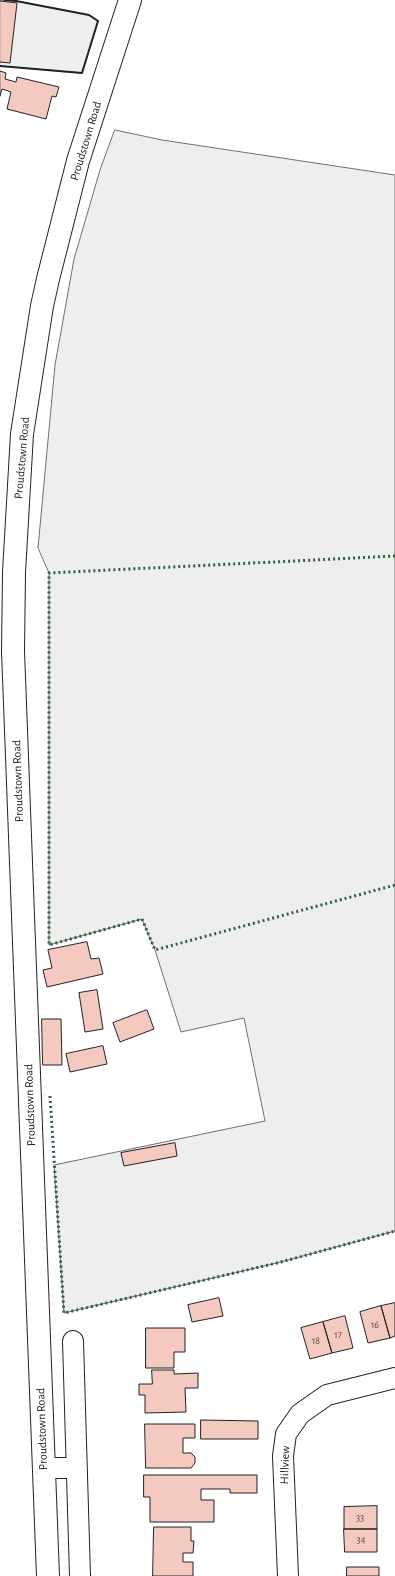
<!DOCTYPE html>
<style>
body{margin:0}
canvas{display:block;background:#fff}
</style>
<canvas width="395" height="1576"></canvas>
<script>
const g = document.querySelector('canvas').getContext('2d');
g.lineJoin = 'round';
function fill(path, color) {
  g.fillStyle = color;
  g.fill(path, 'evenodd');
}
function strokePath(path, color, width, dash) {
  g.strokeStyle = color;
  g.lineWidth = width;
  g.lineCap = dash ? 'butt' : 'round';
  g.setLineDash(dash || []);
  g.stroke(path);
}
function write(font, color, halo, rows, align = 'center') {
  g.font = font + ' "Alegreya Sans",sans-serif';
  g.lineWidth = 3;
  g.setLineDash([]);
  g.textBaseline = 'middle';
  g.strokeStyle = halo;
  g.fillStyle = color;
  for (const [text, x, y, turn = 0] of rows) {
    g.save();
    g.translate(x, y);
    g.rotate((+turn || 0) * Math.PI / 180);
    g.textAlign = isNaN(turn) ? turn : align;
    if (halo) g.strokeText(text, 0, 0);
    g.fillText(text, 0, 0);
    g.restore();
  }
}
const green = new Path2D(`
 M0,0l16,1 73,14 9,6 -16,52 -82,-7z
 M115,130l47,10 233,35v1056l-114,31 -217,51 -10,-148 211,-44 -21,-103 -63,14 -26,-82 -13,-31 -93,26v-372l-11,-25 17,-183 19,-106 26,-89z`);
fill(green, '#eee');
strokePath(green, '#6f6f6f', 1);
const building = new Path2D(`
 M0,1l17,2 -7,60 -10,-1z
 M0,71l6,2 -1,6 11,3 1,-5 42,10 -3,10 -4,-1 -6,23 -39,-10 4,-17 -9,-3 -2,7z
 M87,942l4,17 8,-1 4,16 -56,13 -4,-17 9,-2 -4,-18z
 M97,990l6,39 -18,3 -6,-39z
 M147,1010l7,19 -34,13 -7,-19z
 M42,1019h19l1,46h-19z
 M103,1046l4,18 -37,8 -4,-18z
 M175,1143l2,13 -53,10 -3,-13z
 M219,1298l4,18 -31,6 -4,-17z
 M395,1303v33l-5,2 -9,-32z
 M381,1306l9,32 -22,5 -8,-31z
 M345,1316l8,32 -21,5 -9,-31z
 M323,1322l9,31 -22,6 -9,-31z
 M146,1328h39v24h-11v16h-28z
 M152,1370h22v4l24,-1v15h-13l1,24 -41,1v-18h-6v-11h13z
 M201,1420l57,1v18h-57z
 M145,1424h50v14h-12v15h8l4,4v6l-4,5h-45z
 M144,1475h113v18h-27v-4h-29v11h13v22h-64v-25h-6z
 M377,1506v23h-33v-22z
 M154,1527h37v14h3l-1,12h-10v9h10v14h-40z
 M344,1529h33v23h-32z
 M347,1567h32v9h-32z`);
fill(building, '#f3c9c0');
strokePath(building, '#222', 1);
const minor = new Path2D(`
 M73,1341l7,235
 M44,1468h32
 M288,1576l-5,-120 3,-22 14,-20 27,-19 68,-17`);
const secondary = new Path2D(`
 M48,1576l-35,-925 1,-79 8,-138 20,-128 6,-27 30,-118 52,-161`);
strokePath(minor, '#222', 22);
strokePath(secondary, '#222', 24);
strokePath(minor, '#fff', 20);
strokePath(secondary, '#fff', 22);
strokePath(new Path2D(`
 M395,556l-346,17v372l93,-26 13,31 240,-65
 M50,1096l14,217 217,-51 114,-31`), '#2f5e38', 3, [2, 3]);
strokePath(new Path2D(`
 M0,66l82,7 16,-52 -9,-6 -73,-14 -11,-1`), '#222', 2);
write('10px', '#564c4a', null, [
 ["16",375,1325],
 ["17",338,1335],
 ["18",316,1341],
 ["33",360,1518],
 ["34",361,1540]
]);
write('12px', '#222', '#fff', [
 ["Proudstown Road",86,141,-73],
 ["Proudstown Road",22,458,-85],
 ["Proudstown Road",18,781,-92],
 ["Proudstown Road",30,1105,-92],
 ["Proudstown Road",42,1429,-92],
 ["Hillview",285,1465,-88]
]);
</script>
